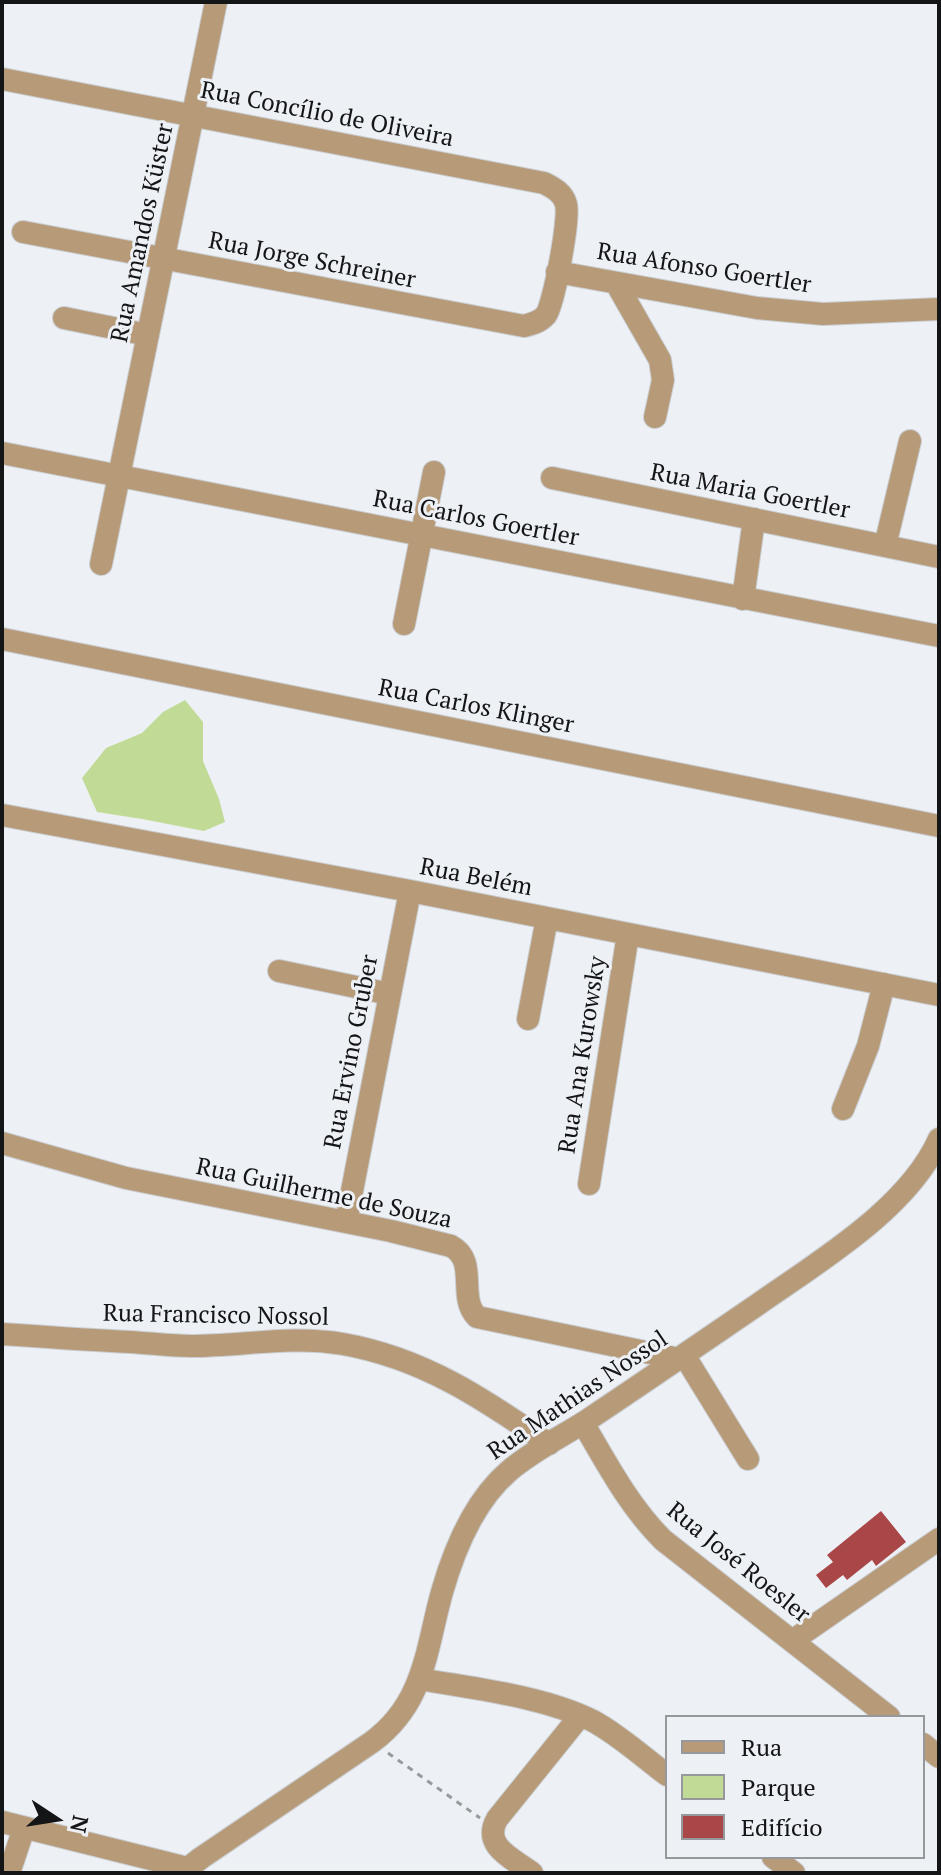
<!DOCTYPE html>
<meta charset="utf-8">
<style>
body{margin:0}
#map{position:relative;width:941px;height:1875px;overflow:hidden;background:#edf0f5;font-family:"PT Serif",serif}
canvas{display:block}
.frame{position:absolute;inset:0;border:4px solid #141517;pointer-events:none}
.legend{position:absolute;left:665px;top:1715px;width:260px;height:144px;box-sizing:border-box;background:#edf0f5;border:2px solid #96989c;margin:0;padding:10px 14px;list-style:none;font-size:24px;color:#141517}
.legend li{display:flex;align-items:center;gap:16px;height:40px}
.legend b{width:40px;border:2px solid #96989c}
.north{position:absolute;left:16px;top:1779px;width:80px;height:80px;-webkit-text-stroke:6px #edf0f5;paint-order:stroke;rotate:102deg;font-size:22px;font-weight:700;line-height:32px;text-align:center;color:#141517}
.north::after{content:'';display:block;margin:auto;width:28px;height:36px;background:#141517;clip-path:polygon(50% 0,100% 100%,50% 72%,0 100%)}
</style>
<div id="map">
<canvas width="941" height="1875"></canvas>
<div class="frame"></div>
<ul class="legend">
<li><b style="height:10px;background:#b79b78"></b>Rua</li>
<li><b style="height:22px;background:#c1db97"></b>Parque</li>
<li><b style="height:22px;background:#a94748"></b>Edifício</li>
</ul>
<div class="north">N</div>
</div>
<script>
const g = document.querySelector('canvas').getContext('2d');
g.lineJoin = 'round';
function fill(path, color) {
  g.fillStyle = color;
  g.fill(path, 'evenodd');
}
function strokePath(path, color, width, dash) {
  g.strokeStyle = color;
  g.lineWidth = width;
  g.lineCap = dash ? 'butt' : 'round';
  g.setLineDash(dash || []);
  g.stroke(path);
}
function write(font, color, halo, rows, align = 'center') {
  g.font = font + ' "PT Serif",serif';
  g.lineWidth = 6;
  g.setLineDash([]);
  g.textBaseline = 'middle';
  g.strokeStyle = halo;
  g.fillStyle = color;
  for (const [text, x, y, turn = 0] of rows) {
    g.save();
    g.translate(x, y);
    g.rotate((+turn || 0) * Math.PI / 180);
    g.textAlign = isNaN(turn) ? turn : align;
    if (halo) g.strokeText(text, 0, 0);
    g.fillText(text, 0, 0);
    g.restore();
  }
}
fill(new Path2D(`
 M185,700l18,22v39l16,38 6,23 -21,9 -62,-12 -45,-7 -15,-34 24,-30 36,-15 21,-21z`), '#c1db97');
fill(new Path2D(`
 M881,1511l25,31 -30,24 -4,-6 -25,20 -4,-5 -17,13 -10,-13 17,-13 -6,-7z`), '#a94748');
const minor = new Path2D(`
 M2,79l542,104c10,5 19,10 22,21 4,14 -12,99 -20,111 -6,7 -14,9 -22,11l-501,-94
 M557,272l200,36 66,6 116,-5
 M616,283l44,77 3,20 -8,37
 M64,318l84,17
 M2,453l937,183
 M552,478l387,79
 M885,546l25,-105
 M101,564l115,-562
 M743,599l11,-80
 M404,624l30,-152
 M2,639l937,187
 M2,815l408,76 529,104
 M279,971l111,23
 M528,1019l19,-101
 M843,1109l25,-63 16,-62
 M2,1143l124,35 265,53 60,15c28,15 6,51 26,71l202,42
 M589,1184l39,-250
 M346,1222l64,-331
 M2,1334c43,3 85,6 128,8 20,1 40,4 61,4 51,0 101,-11 152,-2 80,14 141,55 206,100
 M684,1355l64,104
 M583,1423c24,41 46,83 80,117l226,177
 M792,1641l147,-102
 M420,1679c55,10 123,17 173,42 26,14 50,36 74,54
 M923,1744l16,13
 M2,1822l185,46
 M773,1857l21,16
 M9,1873l15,-45
 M182,1873l19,-15 171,-116c53,-39 54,-93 70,-150 12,-42 33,-92 67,-121 23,-20 52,-34 77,-50 57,-38 114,-77 171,-116 61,-43 151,-96 182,-166
 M532,1873c-20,-15 -50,-27 -35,-54l83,-103`);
strokePath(minor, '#cacdd1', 24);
strokePath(new Path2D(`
 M388,1753l92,65`), '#979a9d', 3, [6, 6]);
strokePath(minor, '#b79b78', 22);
write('24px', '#141517', '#edf0f5', [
 ["Rua Concílio de Oliveira",327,115,11],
 ["Rua Amandos Küster",143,233,-78],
 ["Rua Jorge Schreiner",312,261,11],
 ["Rua Afonso Goertler",704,269,9],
 ["Rua Maria Goertler",750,492,11],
 ["Rua Carlos Goertler",476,519,11],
 ["Rua Carlos Klinger",476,707,11],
 ["Rua Belém",476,878,11],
 ["Rua Ervino Gruber",352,1052,-79],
 ["Rua Ana Kurowsky",583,1055,-81],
 ["Rua Guilherme de Souza",324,1194,12],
 ["Rua Francisco Nossol",216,1316,1],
 ["Rua Mathias Nossol",578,1396,-34],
 ["Rua José Roesler",738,1563,39]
]);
</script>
